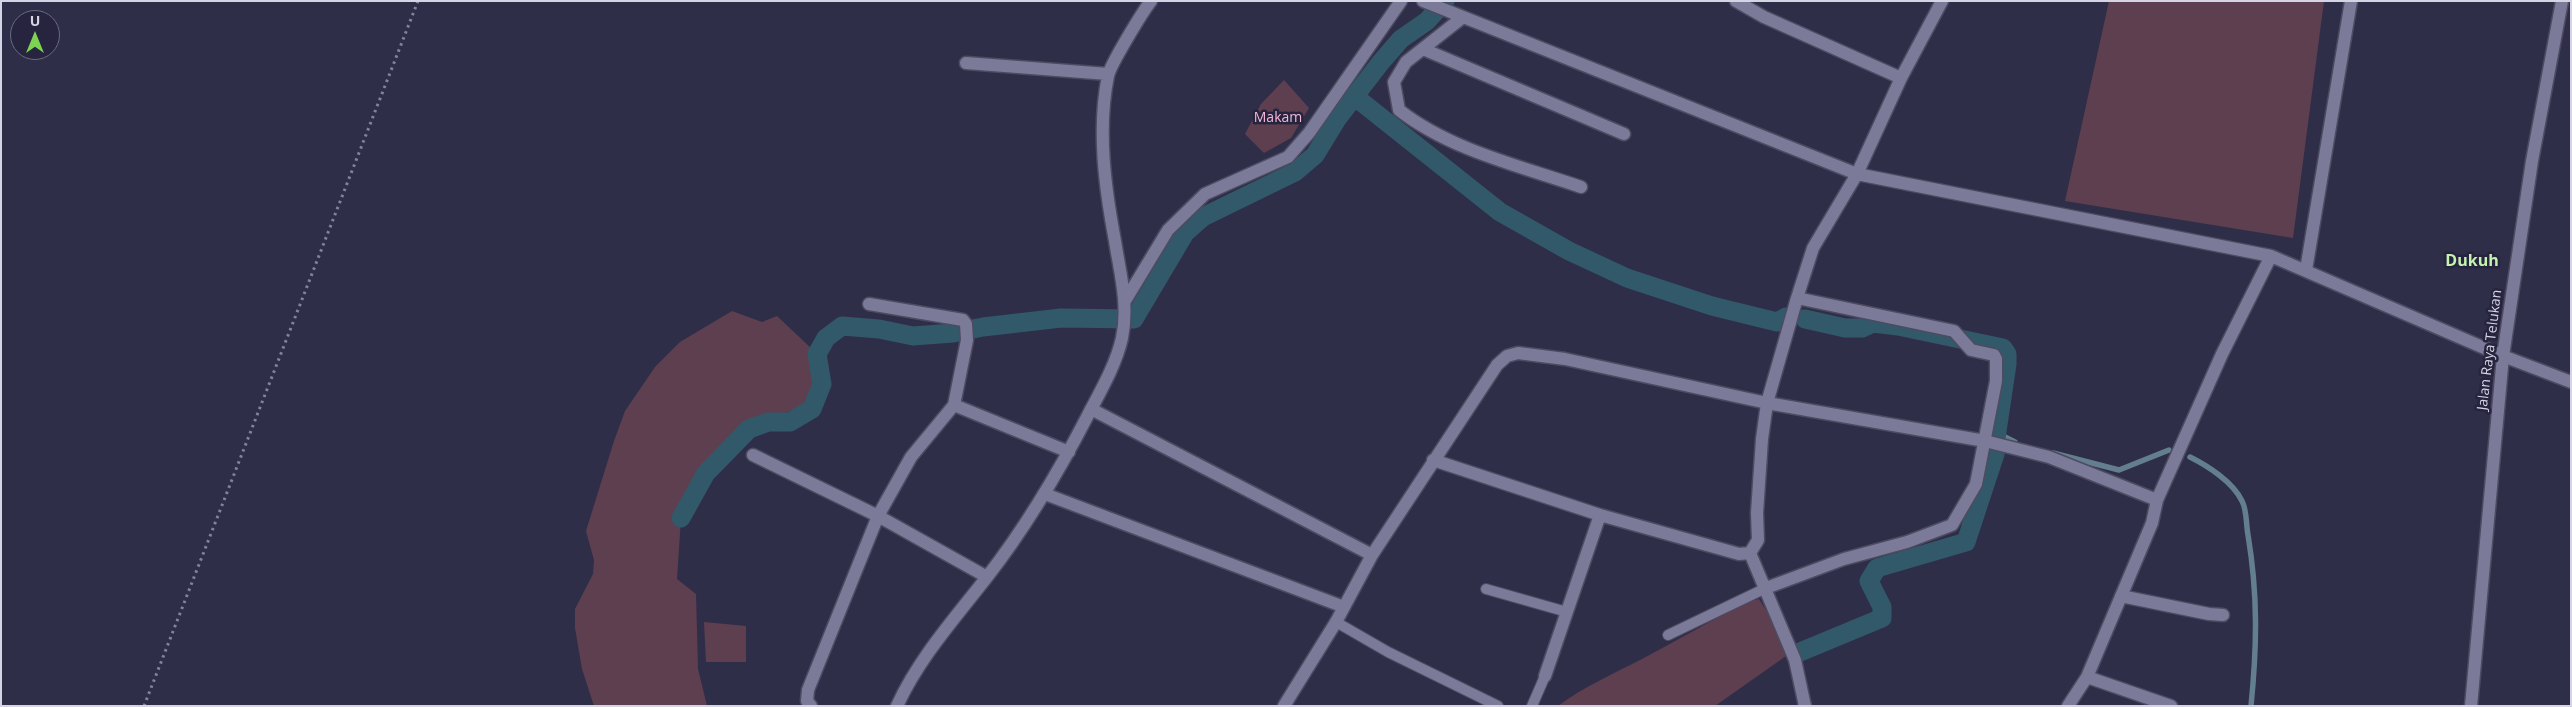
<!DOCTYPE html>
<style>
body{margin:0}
#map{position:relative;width:2572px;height:707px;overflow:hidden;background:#2f2e48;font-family:"Open Sans",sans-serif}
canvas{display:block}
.frame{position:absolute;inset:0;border:2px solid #d4d4e5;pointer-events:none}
.north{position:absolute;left:10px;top:10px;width:50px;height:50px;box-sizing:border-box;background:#26243e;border:1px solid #6c6a81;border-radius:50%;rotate:0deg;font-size:14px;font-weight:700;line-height:20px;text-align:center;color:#d4d4e5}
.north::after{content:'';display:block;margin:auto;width:18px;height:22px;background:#7dd153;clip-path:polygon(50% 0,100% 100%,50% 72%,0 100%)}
</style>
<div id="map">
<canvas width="2572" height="707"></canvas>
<div class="frame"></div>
<div class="north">U</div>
</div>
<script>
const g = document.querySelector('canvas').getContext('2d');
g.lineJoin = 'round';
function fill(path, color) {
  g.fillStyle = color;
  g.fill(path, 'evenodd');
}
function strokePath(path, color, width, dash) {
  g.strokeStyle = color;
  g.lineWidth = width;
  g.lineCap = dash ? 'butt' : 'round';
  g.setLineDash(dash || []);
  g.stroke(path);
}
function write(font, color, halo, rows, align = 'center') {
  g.font = font + ' "Open Sans",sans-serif';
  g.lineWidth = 5;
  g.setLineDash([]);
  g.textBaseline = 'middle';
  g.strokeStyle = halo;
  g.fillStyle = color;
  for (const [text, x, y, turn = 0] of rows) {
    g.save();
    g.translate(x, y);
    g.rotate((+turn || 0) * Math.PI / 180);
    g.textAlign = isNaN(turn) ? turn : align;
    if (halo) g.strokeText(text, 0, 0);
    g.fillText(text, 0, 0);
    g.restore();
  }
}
fill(new Path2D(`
 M2109,1h215l-31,237 -228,-37z
 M1284,80l25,28 -18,30 -27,15 -19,-19 16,-30z
 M732,311l30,11 15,-6 36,34 3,34 -10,21 -23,9h-19l-20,11 -43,45 -24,46 4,2 -4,61 19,15 2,75 9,37h-113l-12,-37 -7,-41v-19l18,-35 1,-14 -8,-29 28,-90 11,-30 30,-44 25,-25z
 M1759,599l15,24 12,33 -71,50h-157c27,-20 55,-32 84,-47 36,-19 71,-40 108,-58z
 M704,622l42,4v36h-40z`), '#5e3f50');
strokePath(new Path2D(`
 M1997,433l18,9
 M2053,453l66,17 50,-20
 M2190,457c18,9 43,25 52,44 5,9 4,24 6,34 10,60 9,111 3,171`), '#637e8e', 5.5);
strokePath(new Path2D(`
 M1354,96l146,116 69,39 58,27 85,28 65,16 9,-5
 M1805,319l40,9h17l11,-5 25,3 105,22 4,6v10l-11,74
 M681,518l25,-45 43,-44 19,-7h22l22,-13 10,-25 -5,-30 9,-16 16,-12 37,3 34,7 40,-3 30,-6 78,-9 73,1 51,-86 18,-16 92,-45 20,-17 22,-36 44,-57 20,-23 26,-18 18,-20
 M1800,652l82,-34v-11l-13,-26 8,-13 89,-26 29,-88`), '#325969', 19);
const service = new Path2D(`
 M1486,589l81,23
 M1336,622l52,30 110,54
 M1668,635l98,-47
 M1532,706l13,-30`);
const minor = new Path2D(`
 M1423,1l434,173 414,82 232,100 68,26
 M1736,1l28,16 137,61
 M1463,17l-57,45 -12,20 5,28c51,40 121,56 182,77
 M1423,49l201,85
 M966,63l142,11
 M2306,270l45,-269
 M1125,301l43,-71 37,-36 83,-37 21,-24 92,-132
 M954,405l115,47
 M1091,409l281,146
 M753,455l125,61 109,61
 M1433,460l167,55 139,39 11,-1 8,-13 -1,-27 5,-74 5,-36 30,-105 16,-50 44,-74 44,-96 41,-77
 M1045,494l299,113
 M1750,553l45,107 10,46
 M1766,588l78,-29 63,-17 45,-17 24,-41 20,-103v-22l-2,-4 -23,-5 -17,-19 -157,-33
 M2121,596l88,18 14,1
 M1545,676l55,-161
 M2087,677l84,29
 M811,706l-4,-5 1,-11 70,-174 33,-59 43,-52 13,-65 -1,-16 -3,-4 -94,-16
 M897,706c22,-48 58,-88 90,-129 39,-50 71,-104 100,-160 13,-25 29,-52 35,-79 7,-33 -2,-65 -7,-97 -10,-53 -18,-112 -7,-165 2,-11 35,-65 43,-75
 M1284,706l52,-84 36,-67 125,-190 10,-9 11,-3 47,6 202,44 218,38 64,16 108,43
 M2068,706l19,-29 65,-154 5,-23 65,-146 49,-98`);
const secondary = new Path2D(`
 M2471,706l32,-350 29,-195 30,-160`);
strokePath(service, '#4d4b61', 12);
strokePath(minor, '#4d4b61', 15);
strokePath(secondary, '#4d4b61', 15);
strokePath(new Path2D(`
 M144,706l274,-705`), '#838298', 3, [2.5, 4]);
strokePath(service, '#7b7a99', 10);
strokePath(minor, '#7b7a99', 12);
strokePath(secondary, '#7b7a99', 12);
write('14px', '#f4b8d9', '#26243e', [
 ["Makam",1278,118]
]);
write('14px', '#d4d4e5', '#26243e', [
 ["Jalan Raya Telukan",2490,350,-83]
]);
write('bold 16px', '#c4f3b1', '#26243e', [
 ["Dukuh",2472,261]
]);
</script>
